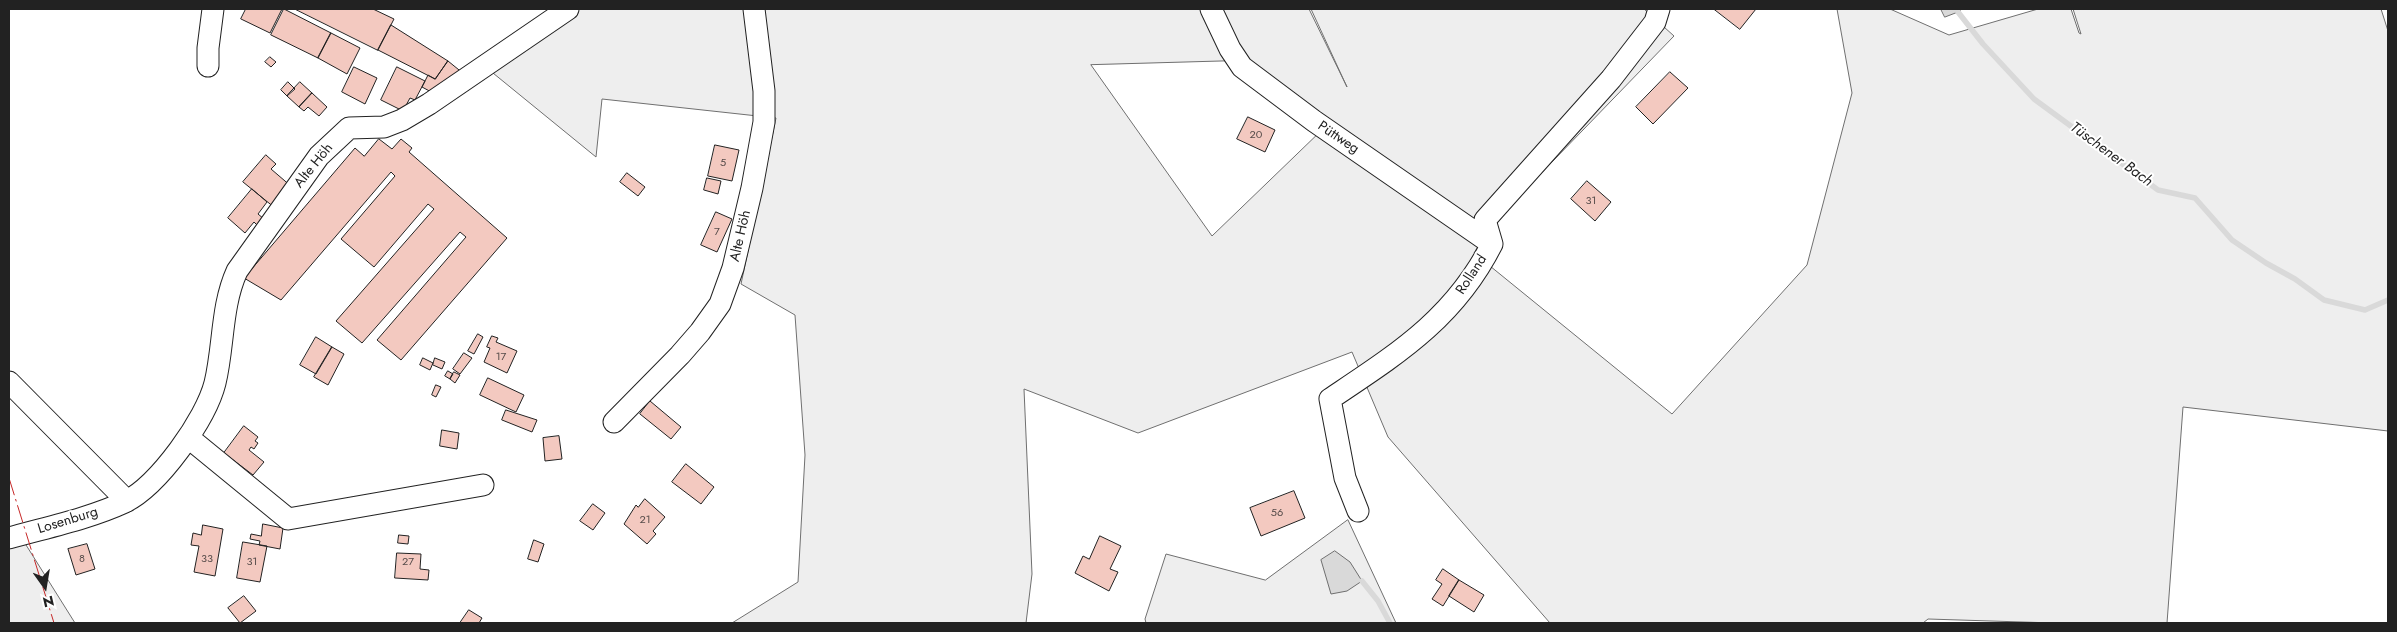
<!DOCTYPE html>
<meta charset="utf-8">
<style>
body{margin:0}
#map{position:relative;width:2397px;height:632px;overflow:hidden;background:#fff;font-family:Jost,sans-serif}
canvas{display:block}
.frame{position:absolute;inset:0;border:10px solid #222;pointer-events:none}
.north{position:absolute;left:20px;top:562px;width:50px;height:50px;-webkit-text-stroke:4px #fff;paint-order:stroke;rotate:167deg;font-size:14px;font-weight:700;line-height:20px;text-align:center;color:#222}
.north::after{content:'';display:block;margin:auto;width:18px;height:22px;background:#222;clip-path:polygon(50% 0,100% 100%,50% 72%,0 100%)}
</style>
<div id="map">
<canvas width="2397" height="632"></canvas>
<div class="frame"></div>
<div class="north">N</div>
</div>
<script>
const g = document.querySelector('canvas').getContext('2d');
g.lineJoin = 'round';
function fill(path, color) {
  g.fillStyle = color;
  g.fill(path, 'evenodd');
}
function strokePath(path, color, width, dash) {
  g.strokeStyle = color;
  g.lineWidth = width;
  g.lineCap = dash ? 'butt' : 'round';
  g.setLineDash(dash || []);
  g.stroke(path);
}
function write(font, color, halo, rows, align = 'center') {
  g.font = font + ' Jost,sans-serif';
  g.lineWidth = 4;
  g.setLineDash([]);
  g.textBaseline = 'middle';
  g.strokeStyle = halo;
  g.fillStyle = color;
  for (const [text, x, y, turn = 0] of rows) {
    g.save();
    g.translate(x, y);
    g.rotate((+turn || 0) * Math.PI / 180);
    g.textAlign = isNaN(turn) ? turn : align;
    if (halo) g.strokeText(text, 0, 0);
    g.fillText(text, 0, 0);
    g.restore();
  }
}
const green = new Path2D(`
 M552,9h757l38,78 -36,-78h333l30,27 -183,189 -17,28 198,161 135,-149 45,-172 -15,-84h53l59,26 89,-26h33l8,24 2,1 -8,-25h308l7,22v400l-205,-24 -16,216h-113l-126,-4 -5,4h-373l-162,-186 -36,-85 -214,81 -114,-44 8,185 -6,49h-294l66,-41 7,-127 -10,-140 -54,-31 35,-166 -174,-19 -6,58 -119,-97zM1229,61l96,66 -113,109 -121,-171z
 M1348,520l48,103h-250l-1,-4 21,-65 99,26z
 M16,529l59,94h-66v-93z`);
fill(green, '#eee');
strokePath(green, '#6f6f6f', 1);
const water = new Path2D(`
 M1941,9h21l-4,3 -13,5z
 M1335,551l15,11 12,19 -15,10 -16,3 -10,-34z`);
fill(water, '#d9d9d9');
strokePath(water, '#6f6f6f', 1);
strokePath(new Path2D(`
 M1958,12l25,32 51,55 124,91 37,8 37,42 34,23 29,16 29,21 41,10 23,-10
 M1362,581l16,20 12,22`), '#d9d9d9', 5.5);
const building = new Path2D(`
 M246,9h36l-12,24 -29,-14z
 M284,9l47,24 -13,25 -47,-23z
 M295,9h78l21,10 -16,31z
 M1714,9h42l-16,20z
 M391,25l57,36 -13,18 -57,-29z
 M331,33l29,15 -13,26 -29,-16z
 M270,57l6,5 -5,5 -6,-5z
 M448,61l16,13 -29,20 -13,-7 6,-12 7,4z
 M354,67l23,11 -12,26 -23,-12z
 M397,67l28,14 -10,19 -5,-2 -7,13 -22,-11z
 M1670,72l18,16 -35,36 -17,-17z
 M288,82l7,7 -8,7 -6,-6z
 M300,82l12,11 -13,14 -12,-11z
 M312,93l15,14 -8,9 -11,-9 -4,4 -5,-4z
 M1248,117l27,13 -10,22 -28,-13z
 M379,139l13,10 9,-10 11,9 -3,4 98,86 -106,122 -24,-20 89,-103 -6,-5 -98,111 -26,-22 98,-112 -6,-5 -54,63 -33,-28 54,-63 -4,-4 -110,128 -37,-22 111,-130 9,8z
 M715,145l24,5 -7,31 -24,-5z
 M266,155l10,9 -5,5 21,18 -17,21 -32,-26z
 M627,173l18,14 -7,9 -18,-14z
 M707,178l14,3 -3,13 -14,-4z
 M1587,181l24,21 -16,19 -24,-22z
 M252,189l15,13 -9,12 6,5 -6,7 -4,-4 -9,11 -17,-15z
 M716,212l16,7 -15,33 -16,-7z
 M478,334l5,3 -9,17 -6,-3z
 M492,336l6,2 -2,4 21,9 -10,22 -23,-11 6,-14 -3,-1z
 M316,337l16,10 -16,27 -16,-9z
 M332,347l12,7 -16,31 -14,-8z
 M464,353l8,5 -12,16 -7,-5z
 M423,358l10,5 -3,7 -10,-5z
 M435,358l10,4 -3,7 -9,-4z
 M448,371l5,3 -3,5 -5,-3z
 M454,372l6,3 -5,8 -5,-4z
 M488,378l36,17 -8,17 -36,-17z
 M436,385l5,2 -5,10 -4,-2z
 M650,401l31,26 -10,12 -31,-25z
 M506,410l31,10 -5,12 -30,-12z
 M244,426l14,11 -3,4 3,2 -4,6 -3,-2 -2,3 15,12 -11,13 -29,-22z
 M442,430l17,3 -2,16 -17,-3z
 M559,436l3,23 -17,2 -2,-23z
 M686,464l28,23 -13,17 -29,-22z
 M1294,491l11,27 -44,18 -11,-28z
 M645,499l20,18 -12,14 3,3 -9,10 -23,-20 12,-19 2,2z
 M593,504l12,9 -12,17 -13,-9z
 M263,524l20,4 -3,21 -21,-4 1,-4 -10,-2 1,-5 10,2z
 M203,525l20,4 -8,47 -21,-4 5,-26 -8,-1 2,-12 8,2z
 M399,535l10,1 -1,8 -10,-1z
 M1100,536l21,10 -11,23 8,3 -9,19 -34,-18 8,-17 6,3z
 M534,540l10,4 -6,18 -10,-3z
 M243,542l24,4 -7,36 -23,-4z
 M87,544l8,25 -19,6 -8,-26z
 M397,553l24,1 -1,15 9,1 -1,10 -33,-2z
 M1443,569l16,11 -16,26 -11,-7 10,-15 -6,-4z
 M1459,580l25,15 -10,17 -25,-16z
 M244,596l12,15 -16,12 -12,-15z
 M469,610l13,8 -3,5h-19z`);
fill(building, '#f3c9c0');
strokePath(building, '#222', 1);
const minor = new Path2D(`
 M1211,9l19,40 12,18 72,54 178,123
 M208,66v-18l5,-39
 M9,382l118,119
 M614,422l66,-67 20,-23 20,-28 13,-36 19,-80 12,-66v-31l-10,-82
 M189,438l99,81 195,-34
 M1358,511l-13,-33 -15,-79c67,-45 124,-80 162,-155l-7,-24 126,-141 44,-57 4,-13
 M9,538c39,-11 79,-19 116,-36 34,-17 81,-83 90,-119 9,-37 6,-77 22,-112l82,-115 30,-28 35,-1 18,-7 27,-16 139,-95`);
strokePath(minor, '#222', 23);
strokePath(minor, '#fff', 21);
strokePath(new Path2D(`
 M9,478l45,145`), '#c62828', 1, [18, 4, 2.5, 4]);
write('11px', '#564c4a', null, [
 ["20",1256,135],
 ["5",723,163],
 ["31",1591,201],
 ["7",717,232],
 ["17",501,357],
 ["56",1277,513],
 ["21",645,520],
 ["8",82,559],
 ["33",207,559],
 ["31",252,562],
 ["27",408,562]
]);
write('14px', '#222', '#fff', [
 ["Püttweg",1338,138,34],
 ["Alte Höh",314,166,-51],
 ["Alte Höh",741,236,-77],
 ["Rolland",1472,275,-57],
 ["Losenburg",68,521,-17]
]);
write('italic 15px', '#222', '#fff', [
 ["Tüschener Bach",2111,155,36]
]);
</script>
